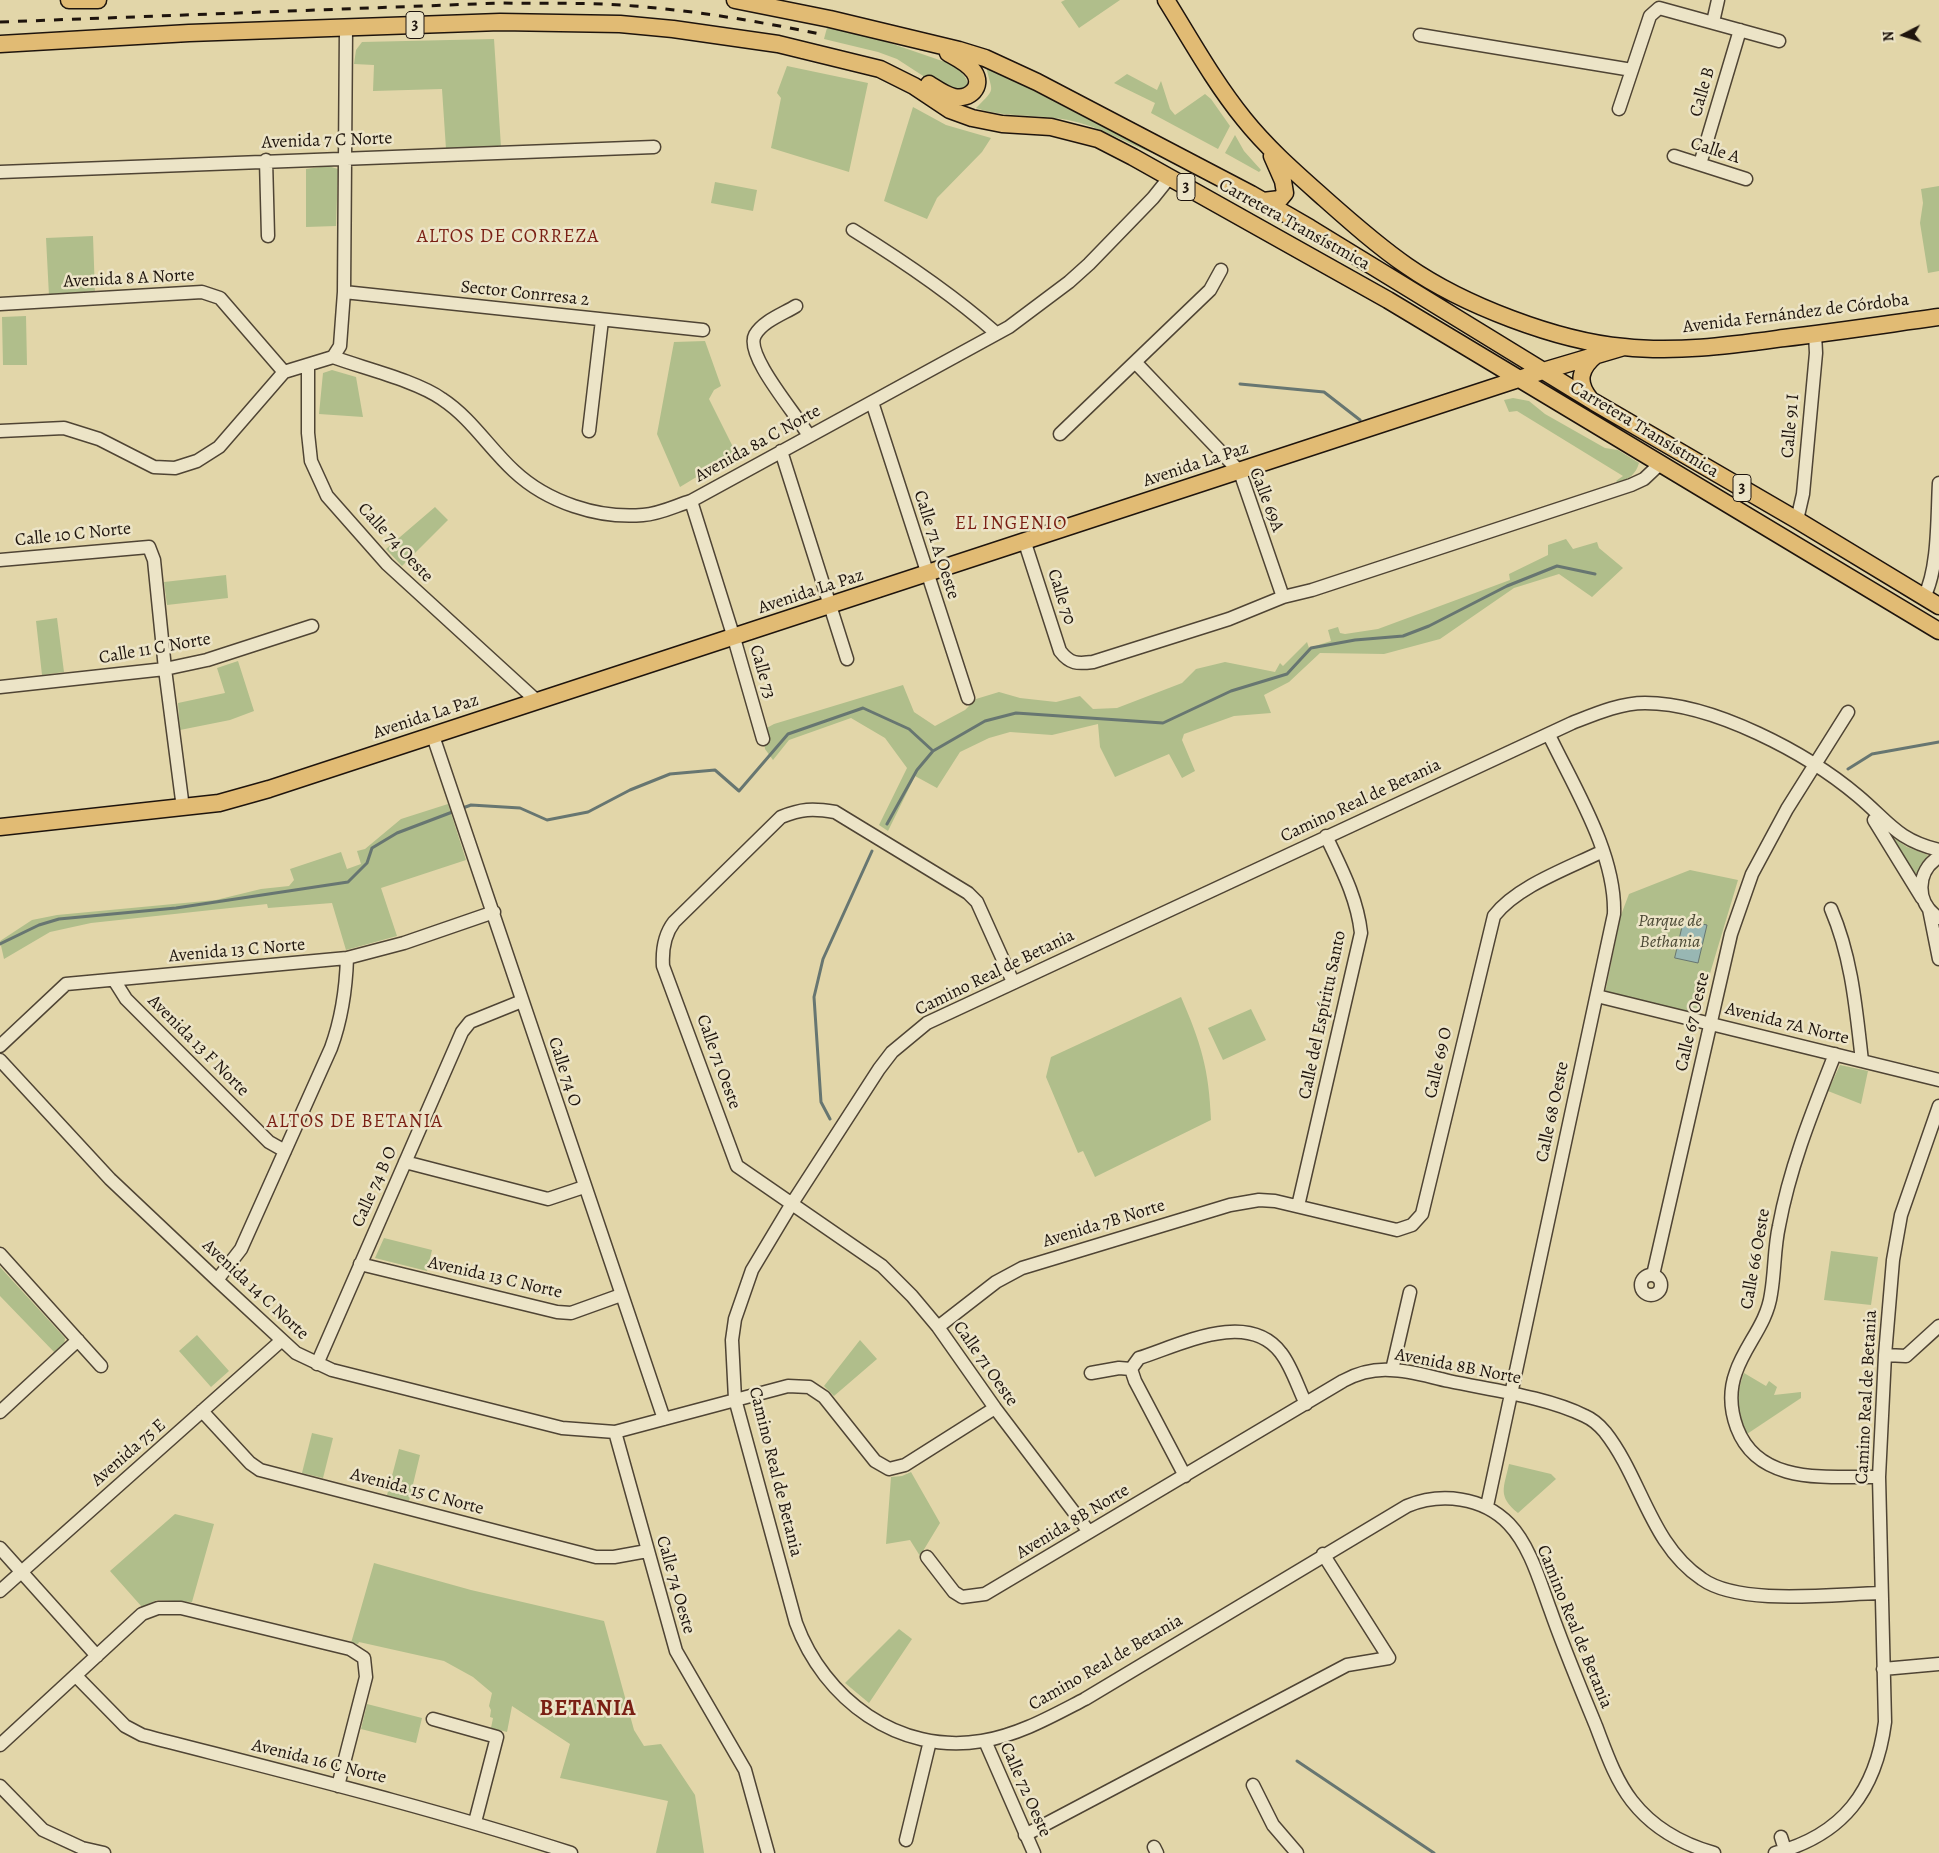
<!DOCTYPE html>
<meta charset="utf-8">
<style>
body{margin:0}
#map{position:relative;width:1939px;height:1853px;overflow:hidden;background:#e2d6a9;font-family:Alegreya,serif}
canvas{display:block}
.north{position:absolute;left:1879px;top:10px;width:50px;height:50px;-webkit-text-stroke:4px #ece4c7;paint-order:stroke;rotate:265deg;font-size:14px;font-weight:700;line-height:20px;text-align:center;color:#1e140d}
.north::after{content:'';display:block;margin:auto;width:18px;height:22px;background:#1e140d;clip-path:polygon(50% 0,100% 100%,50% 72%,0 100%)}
</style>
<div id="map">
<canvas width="1939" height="1853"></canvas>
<div class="north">N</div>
</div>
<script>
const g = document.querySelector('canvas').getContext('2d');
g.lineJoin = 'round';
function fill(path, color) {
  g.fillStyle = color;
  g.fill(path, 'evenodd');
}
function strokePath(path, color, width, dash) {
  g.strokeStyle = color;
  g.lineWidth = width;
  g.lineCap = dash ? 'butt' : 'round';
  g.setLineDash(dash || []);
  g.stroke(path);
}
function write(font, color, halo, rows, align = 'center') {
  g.font = font + ' Alegreya,serif';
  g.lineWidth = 5;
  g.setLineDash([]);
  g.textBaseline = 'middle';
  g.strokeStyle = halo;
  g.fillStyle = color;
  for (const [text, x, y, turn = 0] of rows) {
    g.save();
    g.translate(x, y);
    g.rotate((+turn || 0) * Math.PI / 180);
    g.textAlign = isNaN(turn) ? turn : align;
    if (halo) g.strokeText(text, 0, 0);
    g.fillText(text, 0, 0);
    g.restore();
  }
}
fill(new Path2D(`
 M1065,0h55l-41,28 -18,-26z
 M828,24l30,8 93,32c8,6 17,12 17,23l-7,6 -27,-10 -37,-24 -19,-7 -54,-13z
 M494,39l7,108 -55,2 -4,-60 -69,2 1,-26 -20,-1 2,-14 6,-8z
 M787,66l81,17 -19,89 -78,-24 10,-50 -4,-5z
 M986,66l169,88c-29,-11 -56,-28 -87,-34 -30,-6 -63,-2 -92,-12 21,-21 16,-14 10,-42z
 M1127,74l30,16 4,-9 9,28 5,6 30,-21 6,5 19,27 -12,23 -67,-36 4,-10 -41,-20z
 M913,107l33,18 45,13 -9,14 -45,46 -10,21 -43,-18z
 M1235,135l9,16 17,19 -2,2 -34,-19z
 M328,166l10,3 -2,57 -30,1v-58z
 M715,182l42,8 -4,21 -42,-8z
 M1939,186v85l-11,2 -8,-50 3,-20 -2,-14z
 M93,236l2,57 -46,3 -3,-58z
 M26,316l1,49h-24l-1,-48z
 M705,341l16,45 -7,4 -5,9 27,54 -56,34 -23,-53 17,-92z
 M332,370l24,7 7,40 -44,-3 4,-41z
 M1513,398l16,3 16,13 60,34 13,2 21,13c-3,11 -10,16 -21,20l-2,-2 7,-5 -106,-65 -8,1 -5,-12z
 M435,507l13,13 -46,46 -16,-17z
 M1566,539l7,10 24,-7 2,6 24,20 -31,29 -33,-23 -45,14 -74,51 -56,15 -64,-1 -31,29 -25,13 7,18 -37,3 -50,18 -2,6 13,31 -13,7 -13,-24 -54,23 -15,-30 -2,-23 -46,11 -42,-3 -21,6 -29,14 -23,36 -22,-12 -27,55 -9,-6 28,-57 -22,-30 -34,-20 -62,22 -16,20 -8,-11 -2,-19 11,-6 129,-39 11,27 21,14 30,-16 11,-11 23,-7 21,6 36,4 24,-6 13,13 24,-1 65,-25 14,-14 29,-7 50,10 5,-9 3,3 24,-24 2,6 22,-7 -3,-11 10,-3 2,6 5,1 33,-5 132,-49 -1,-6 39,-19v-10z
 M226,575l2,23 -61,7 -3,-23z
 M57,618l7,54 -22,3 -6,-54z
 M238,661l16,50 -24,9 -50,10 -2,-27 47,-10 -8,-25z
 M448,804l18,56 -85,28 16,48 -51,14 -14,-47 -64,5 -1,-4 -176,19 -41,9 -46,27 -4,-18 32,-21 25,-5 159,-15 45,-11 28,-3 5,-6 -4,-11 51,-17 6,17 14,-5 -4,-13 8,-2 36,-30z
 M1891,836l16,11 21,8 -11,18h-3z
 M1690,870l48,10 -42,140 -92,-22 17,-83 8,-21z
 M1181,997c20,46 28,72 30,123l-116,57 -12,-26 -5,2 -32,-76 5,-20z
 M1251,1009l15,31 -43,20 -15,-32z
 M1840,1065l28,6 -7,33 -33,-13z
 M384,1238l48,12 -5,21 -52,-13z
 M1831,1251l47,6 -7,48 -47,-5z
 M0,1267l65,71 -1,9 -9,6 -55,-57z
 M197,1335l32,36 -18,16 -32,-36z
 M860,1340l17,19 -43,37 -10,-10z
 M1744,1373l22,13 3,-5 8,6 -3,8 27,-3v6l-54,36c-9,-21 -12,-38 -3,-61z
 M312,1433l21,5 -10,40 -21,-5z
 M399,1449l21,6 -11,46 -22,-6z
 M1509,1464l42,10 5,5 -38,34c-21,-17 -14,-25 -9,-49z
 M911,1472l29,51 -20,33 -10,-16 -24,4 5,-67 11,-1z
 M175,1514l39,10 -22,78 -35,-2 -15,7 -32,-36z
 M374,1563l97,27 133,31 30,109 10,16 17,-2 34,51 9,58h-48l12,-52 -108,-23 10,-34 -58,-38 -5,26 -16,-4 2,-10 -3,-1 1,-7 -2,-4 3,-13 -19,-16 -29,-16 -85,-19 -1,2 -7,-1z
 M899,1629l13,10 -43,64 -24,-20z
 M367,1704l55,14 -6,25 -55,-14z`), '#b0be8b');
const water = new Path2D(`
 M1684,920l23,5 -9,38 -23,-5z`);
fill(water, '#98b7b3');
strokePath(water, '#677671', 1);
strokePath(new Path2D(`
 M1240,384l84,8 36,28
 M1848,769l24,-15 67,-12
 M460,809l11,-4 49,3 27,12 41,-8 42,-22 40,-16 45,-4 24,21 49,-57 75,-26 46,21 24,22 52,-30 31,-8 147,10 68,-32 56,-17 24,-26 44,-8 48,-4 26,-10 78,-40 50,-20 38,8
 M887,824l30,-54 16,-19
 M0,944l39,-19 20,-6 117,-11 172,-26 19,-19 5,-15 25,-15 58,-22
 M830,1119l-9,-17 -7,-105 9,-38 49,-108
 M1297,1761l137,92`), '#677671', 3);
const minor = new Path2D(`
 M1713,22l5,-22
 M1420,35l212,35
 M1619,109l31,-93 9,-8 120,33
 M1674,156l72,23
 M266,160l2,76
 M1700,164l40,-134
 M0,172l654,-25
 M853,230c50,31 99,64 143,103
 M344,292l359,38
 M0,304l202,-12 18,6 64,74
 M796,306c-13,8 -33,15 -41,29 -11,20 43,81 54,101
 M333,357c30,11 84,24 109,42 29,19 47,49 72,72 33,31 84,48 129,44 17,-1 32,-9 48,-14l318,-174 60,-45 20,-18 64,-66 16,-20
 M1135,362l105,110 43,125
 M308,367v66l3,28 16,35 60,68 151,138
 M284,372l49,-15 7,-11 4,-54 2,-264
 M872,402l96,296
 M0,431l64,-3 35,11 55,28 21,1 22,-7 22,-14 65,-75
 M589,431l13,-111
 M1060,434l150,-144 11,-20
 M781,451l66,208
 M691,501l43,137 29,101
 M1797,520l6,-26 13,-141 -1,-19
 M1025,543l35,108c10,13 17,13 33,11l136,-43 54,-22 29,-7 319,-105 13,-6 17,-16
 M0,560l149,-13 5,13 11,109 18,139
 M1924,597c15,-29 13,-81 15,-114
 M0,687l165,-18 42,-9 105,-34
 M433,736l231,683
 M1874,820l48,78
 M1939,857c-23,14 -24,46 0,61
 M1831,909c21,49 25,100 31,152
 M1929,909l10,50
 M114,980l12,19 143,143 16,9
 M1013,982l-36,-80 -9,-9 -133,-81c-23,-4 -34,-3 -54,5l-107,105c-10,13 -12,28 -11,44l74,200 145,100 30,30 26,31 57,81 94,124
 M1597,996l342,84
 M0,1046l66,-62 281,-26 57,-15 90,-31
 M1835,1054c-22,56 -45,112 -56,172 -5,22 -4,45 -8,68 -4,30 -26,51 -35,78 -7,19 -6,37 1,56 22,58 91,48 142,49
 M0,1060l110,119 107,101 79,73 36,17 230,58 53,4 173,-46 21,1 15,10 51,64 14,8 16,-4 90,-57
 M405,1162l143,37 36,-12
 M1298,1206l63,-273c-4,-36 -20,-65 -35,-97
 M0,1254l101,112
 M360,1264l197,48 14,1 50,-18
 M1653,1275l78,-341 21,-60 35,-65 61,-97
 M1641 1285a10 10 0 1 1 20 0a10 10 0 1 1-20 0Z
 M217,1280l24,-31 90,-201c11,-30 15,-58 16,-90
 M938,1327l58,-45 26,-14 208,-63 29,-5 16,1 122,29 15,-5 10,-11 72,-298c23,-30 75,-48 109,-65
 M1885,1355l21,1 33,-30
 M317,1364l145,-332 8,-10 52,-21
 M1131,1369l8,-11c41,-13 109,-49 142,-5 11,14 17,35 25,51
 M1131,1369l4,12 50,95
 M1392,1370l18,-78
 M1091,1373l28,-5 12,1
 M202,1411l48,52 10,7 336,87h18l33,-6
 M0,1412l78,-72
 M615,1432l61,219 69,119 23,83
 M1487,1506l127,-592c2,-60 -39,-125 -65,-179
 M0,1548l97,108
 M927,1557l27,35 8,5 23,-3 358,-213c15,-8 30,-12 47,-11 20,0 40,7 59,11 42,9 98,16 136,35 7,3 15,10 20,16 37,47 45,112 97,147 38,27 131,15 178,14
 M0,1591l282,-251
 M1883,1669l56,-5
 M76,1676l49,50 17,9c143,37 287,72 429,118
 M433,1719l64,18 -22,85
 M985,1741l49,112
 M0,1745l142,-131 16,-6h23l169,41 14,9 2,19 -28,109
 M1253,1785l20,40 24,28
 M0,1786l43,44 39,18 22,5
 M1025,1835l322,-170 42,-7 -66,-104
 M1781,1837l5,16
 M906,1840l24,-99
 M1154,1847l3,6
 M1714,1853c-32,-9 -61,-25 -82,-52 -17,-22 -26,-49 -36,-75 -16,-39 -32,-77 -46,-117 -10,-27 -20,-63 -41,-85 -26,-27 -68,-32 -102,-18l-322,193c-33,17 -66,36 -103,42 -84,14 -158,-42 -186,-118l-61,-224 -3,-59 3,-21 17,-49 39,-65 88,-136 13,-17 35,-29 645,-300c23,-9 48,-20 73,-20 68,0 162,50 213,93 31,26 39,44 81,54
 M1775,1853c68,-18 101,-62 110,-131l-6,-245 6,-122 8,-95 8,-45 38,-109`);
const major = new Path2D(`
 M69,0h29
 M735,0l95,19 129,31 26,8 52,24 214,112 59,34 284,174 203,118 142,86
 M1166,0c25,40 48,82 78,119 24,30 53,55 81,80 27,24 53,47 82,67 56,39 150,75 217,81 53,6 108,-2 160,-9 52,-6 104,-14 155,-21
 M0,44l189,-11 311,-11 120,2 53,5 105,15 102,25 34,17 36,24 22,8 30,6 49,3 47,12 35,18 255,143 551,331
 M929,84c8,5 16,11 25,13 15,3 30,-10 20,-25 -6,-9 -17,-14 -26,-19
 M1263,201l17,-2 5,-6 -2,-12 -11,-25
 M1590,399c-14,-17 -10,-31 6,-44
 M0,827l219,-24 50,-14 1274,-418 81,-24`);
strokePath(minor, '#4f4434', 15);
strokePath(major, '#1e140d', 19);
strokePath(minor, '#ece4c7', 12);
strokePath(major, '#e1bb74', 16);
strokePath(new Path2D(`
 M0,22l501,-19c44,1 89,-1 133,3 64,5 128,16 191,29`), '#1e140d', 3, [9, 9]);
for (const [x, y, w] of [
 [415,25,18],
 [1186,187,18],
 [1742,488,18]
]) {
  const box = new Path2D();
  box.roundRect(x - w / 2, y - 13.5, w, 27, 4);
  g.fillStyle = '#ece4c7';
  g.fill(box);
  strokePath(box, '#1e140d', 1);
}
write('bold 16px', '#1e140d', null, [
 ["3",415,25],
 ["3",1186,187],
 ["3",1742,488]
]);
write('18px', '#1e140d', '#ece4c7', [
 ["Calle B",1703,92,-74],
 ["Avenida 7 C Norte",327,141,-2],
 ["Calle A",1715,151,18],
 ["Carretera Transístmica",1294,225,29],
 ["Avenida 8 A Norte",129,279,-3],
 ["Sector Conrresa 2",525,294,6],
 ["Avenida Fernández de Córdoba",1796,314,-7],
 ["Calle 91 I",1791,426,-85],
 ["Carretera Transístmica",1644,430,31],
 ["Avenida 8a C Norte",758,444,-29],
 ["Avenida La Paz",1196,465,-18],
 ["Calle 69A",1266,500,69],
 ["Calle 10 C Norte",73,535,-6],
 ["Calle 74 Oeste",395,543,47],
 ["Calle 71 A Oeste",936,545,72],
 ["Avenida La Paz",811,592,-18],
 ["Calle 70",1061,597,72],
 ["Calle 11 C Norte",155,649,-10],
 ["Calle 73",762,672,74],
 ["Avenida La Paz",426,717,-18],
 ["Camino Real de Betania",1361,801,-25],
 ["Avenida 13 C Norte",237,951,-5],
 ["Camino Real de Betania",995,973,-26],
 ["Calle del Espíritu Santo",1323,1015,-78],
 ["Calle 67 Oeste",1693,1022,-77],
 ["Avenida 7A Norte",1787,1024,14],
 ["Avenida 13 F Norte",198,1046,45],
 ["Calle 71 Oeste",718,1062,70],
 ["Calle 69 O",1439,1063,-77],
 ["Calle 74 O",564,1072,72],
 ["Calle 68 Oeste",1553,1112,-78],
 ["Calle 74 B O",375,1187,-66],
 ["Avenida 7B Norte",1104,1224,-17],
 ["Calle 66 Oeste",1756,1259,-80],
 ["Avenida 13 C Norte",495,1278,13],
 ["Avenida 14 C Norte",255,1290,43],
 ["Calle 71 Oeste",985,1364,55],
 ["Avenida 8B Norte",1458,1367,11],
 ["Camino Real de Betania",1867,1397,-87],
 ["Avenida 75 E",129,1453,-41],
 ["Camino Real de Betania",775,1472,76],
 ["Avenida 15 C Norte",417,1492,15],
 ["Avenida 8B Norte",1073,1522,-31],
 ["Calle 74 Oeste",675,1585,74],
 ["Camino Real de Betania",1574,1627,68],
 ["Camino Real de Betania",1106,1663,-30],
 ["Avenida 16 C Norte",319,1762,14],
 ["Calle 72 Oeste",1025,1790,66]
]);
write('italic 18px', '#4a4733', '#ece4c7', [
 ["Parque de",1670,922],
 ["Bethania",1670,943]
]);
g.letterSpacing = '1px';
write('19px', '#7a1f14', '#ece4c7', [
 ["ALTOS DE CORREZA",508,237],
 ["EL INGENIO",1011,524],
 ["ALTOS DE BETANIA",355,1122]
]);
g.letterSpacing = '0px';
g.letterSpacing = '1px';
write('bold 22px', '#7a1f14', '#ece4c7', [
 ["BETANIA",588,1710]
]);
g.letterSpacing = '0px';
</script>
